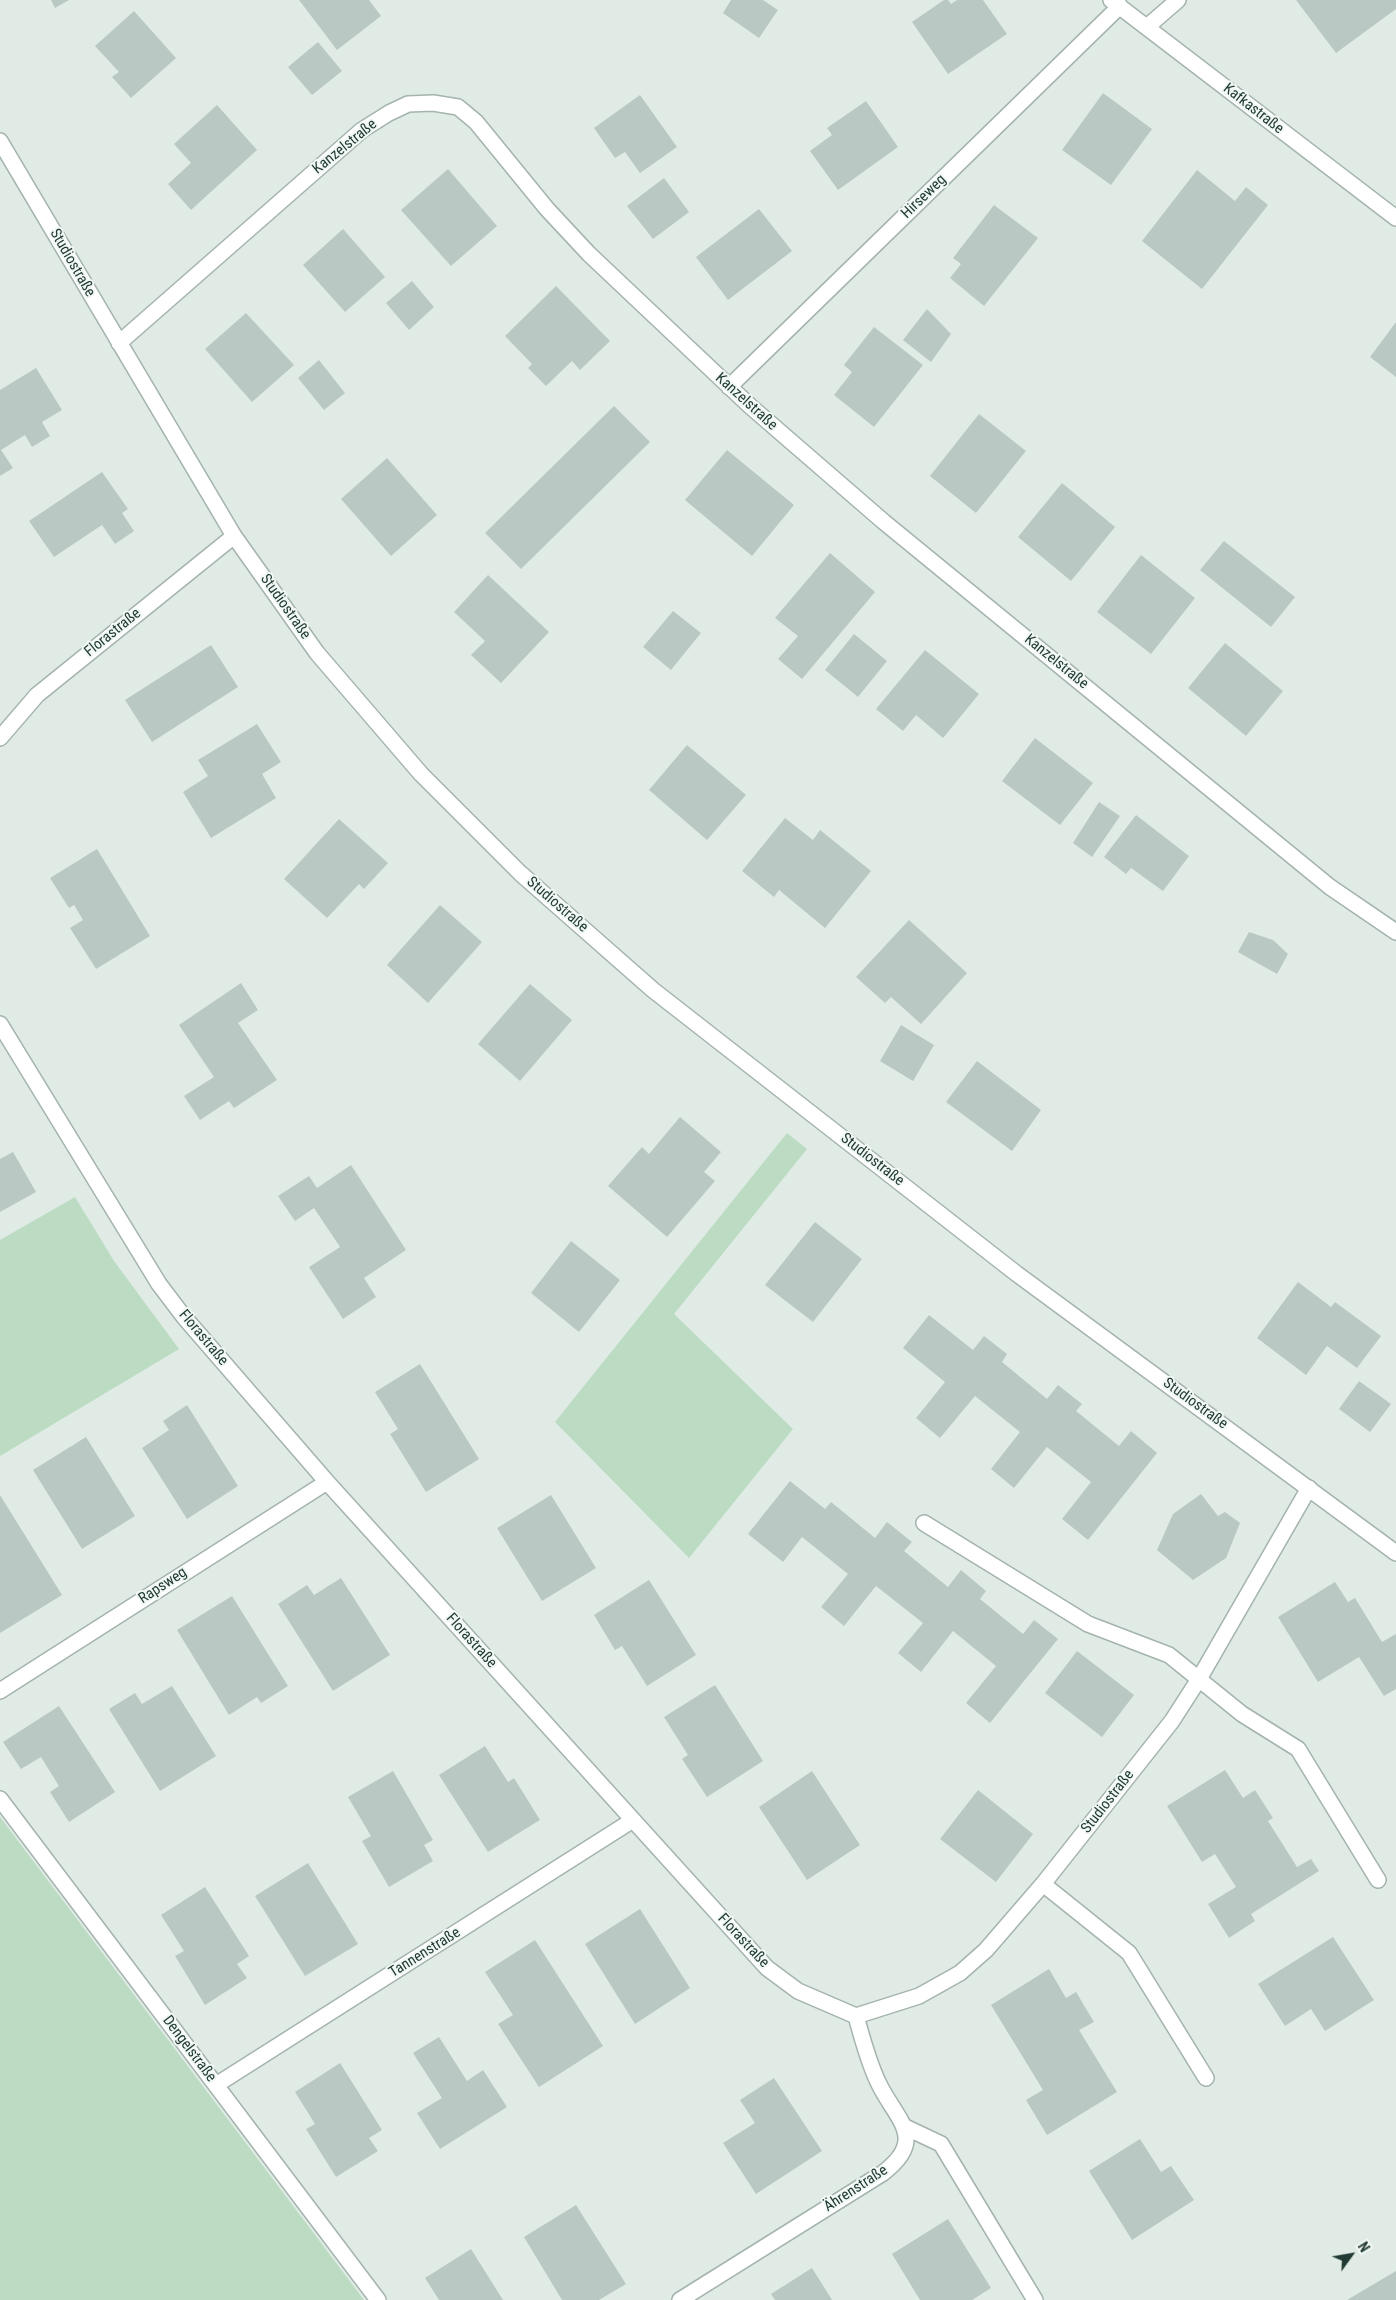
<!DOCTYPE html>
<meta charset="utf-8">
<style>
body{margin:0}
#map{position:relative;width:1396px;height:2300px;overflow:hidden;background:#e1ebe6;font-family:"Roboto Condensed",sans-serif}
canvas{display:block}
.north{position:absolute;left:1326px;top:2230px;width:50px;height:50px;-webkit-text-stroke:4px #f1f8f4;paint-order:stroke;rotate:58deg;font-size:14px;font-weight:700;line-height:20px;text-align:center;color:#223b34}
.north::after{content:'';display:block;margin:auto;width:18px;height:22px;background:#223b34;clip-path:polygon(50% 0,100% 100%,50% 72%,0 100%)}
</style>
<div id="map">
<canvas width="1396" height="2300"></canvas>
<div class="north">N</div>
</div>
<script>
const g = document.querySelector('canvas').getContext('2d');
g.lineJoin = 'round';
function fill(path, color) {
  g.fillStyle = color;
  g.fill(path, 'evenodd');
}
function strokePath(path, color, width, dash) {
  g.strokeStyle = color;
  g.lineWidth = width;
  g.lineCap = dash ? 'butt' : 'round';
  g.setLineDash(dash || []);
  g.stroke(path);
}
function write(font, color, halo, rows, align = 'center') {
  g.font = font + ' "Roboto Condensed",sans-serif';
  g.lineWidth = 4;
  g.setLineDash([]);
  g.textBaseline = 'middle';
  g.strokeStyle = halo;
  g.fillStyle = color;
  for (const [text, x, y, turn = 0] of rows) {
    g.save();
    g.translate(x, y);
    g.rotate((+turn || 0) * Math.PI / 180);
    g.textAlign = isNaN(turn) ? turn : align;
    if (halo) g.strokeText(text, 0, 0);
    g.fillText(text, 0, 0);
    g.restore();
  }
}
fill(new Path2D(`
 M787,1133l20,16 -133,165 119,115 -104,129 -134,-136z
 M75,1197l39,64 65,88 -179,107v-216z
 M0,1817l364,483h-364z`), '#bbdbc3');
fill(new Path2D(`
 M51,0h18l-14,8z
 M299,0h70l12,16 -44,34z
 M731,0h32l15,10 -19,28 -36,-25z
 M944,0h4l3,4 6,-4h26l24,34 -59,40 -36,-52z
 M1296,0h100v9l-60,44z
 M134,11l42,47 -45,40 -19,-21 7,-5 -24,-26z
 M318,42l24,29 -30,24 -24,-28z
 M1103,93l49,36 -41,56 -49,-35z
 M640,95l37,52 -37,26 -15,-21 -10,6 -21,-30z
 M866,101l32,46 -60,43 -28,-39 22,-16 -5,-7z
 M217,105l40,45 -66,60 -23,-26 23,-21 -17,-19z
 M448,169l49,57 -46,40 -50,-56z
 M1197,170l38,31 11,-14 22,18 -66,84 -60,-48z
 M664,178l25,34 -36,27 -26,-33z
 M994,205l44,33 -54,68 -34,-28 11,-14 -8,-6z
 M759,209l33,42 -64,49 -32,-43z
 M343,229l42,48 -40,35 -42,-47z
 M412,281l22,26 -25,23 -23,-27z
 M556,286l54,55 -30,29 -8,-9 -26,25 -18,-18 4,-4 -27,-28z
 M927,309l24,25 -20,28 -28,-22z
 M246,313l48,52 -42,37 -47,-53z
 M1396,322v55l-26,-20z
 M874,327l49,38 -49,62 -40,-32 18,-23 -8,-7z
 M319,360l26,33 -21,17 -26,-32z
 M36,368l26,42 -20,12 8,14 -18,11 -7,-12 -24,15 12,18 -13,8v-86z
 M614,406l36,36 -129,127 -36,-36z
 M979,414l47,37 -50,62 -46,-37z
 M727,450l67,55 -42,51 -67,-56z
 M387,458l50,57 -46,41 -50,-57z
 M102,472l26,37 -6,4 12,18 -19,13 -13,-19 -48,32 -25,-36z
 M1062,483l53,44 -44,54 -53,-44z
 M1224,541l71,56 -24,30 -71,-57z
 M830,553l45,39 -73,87 -24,-20 20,-23 -23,-18z
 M1141,555l54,43 -44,56 -54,-42z
 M488,575l61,57 -48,51 -30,-28 14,-14 -31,-29z
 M673,611l28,22 -30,37 -28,-23z
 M854,634l33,27 -29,36 -33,-27z
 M1225,643l58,48 -37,45 -58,-48z
 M211,645l27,42 -86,55 -27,-42z
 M925,650l54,44 -36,44 -27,-23 -13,16 -27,-22z
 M257,724l24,38 -19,12 14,24 -65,40 -28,-46 25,-16 -10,-16z
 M1035,738l58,45 -33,42 -58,-44z
 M687,745l59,50 -39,45 -58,-50z
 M1099,802l21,14 -28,41 -19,-14z
 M1136,815l53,41 -26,35 -32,-23 -5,6 -22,-17z
 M785,818l28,22 7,-10 51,41 -46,57 -46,-38 -5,7 -32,-26z
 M339,819l49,44 -24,26 -5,-5 -32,34 -43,-39z
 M97,849l53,87 -54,33 -26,-41 13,-8 -9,-15 -5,3 -19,-30z
 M440,905l42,37 -54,61 -41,-38z
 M909,920l58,53 -46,51 -30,-27 -6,6 -29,-26z
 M1249,932l24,8 15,14 -11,20 -39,-22z
 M241,983l17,27 -20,13 39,57 -43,28 -5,-7 -29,19 -16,-24 30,-19 -35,-52z
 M530,984l42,36 -52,61 -42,-37z
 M901,1025l33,20 -21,36 -33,-20z
 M977,1061l64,49 -29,41 -66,-49z
 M680,1117l41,35 -17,20 11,9 -48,56 -59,-51 34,-39 7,7z
 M13,1152l23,40 -36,20v-53z
 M351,1165l55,85 -42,28 12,19 -33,22 -34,-52 31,-20 -26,-39 -19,13 -17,-25 31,-20 8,12z
 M815,1222l47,37 -49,63 -48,-37z
 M571,1241l49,39 -41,52 -48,-39z
 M1298,1282l33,25 4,-5 46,34 -24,32 -30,-22 -21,29 -49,-37z
 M929,1315l44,35 11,-14 23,18 -5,8 45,37 11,-14 24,19 -6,7 43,35 12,-15 26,22 -69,87 -26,-21 29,-37 -44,-35 -33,41 -23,-19 29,-37 -45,-36 -35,42 -24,-20 29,-36 -42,-34z
 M420,1364l59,95 -53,33 -36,-58 8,-5 -23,-37z
 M1359,1381l32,23 -21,28 -31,-23z
 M187,1405l51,81 -51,33 -45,-71 27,-18 -6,-9z
 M86,1437l49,79 -53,33 -49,-79z
 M790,1481l35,28 6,-7 44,36 12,-16 25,20 -8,9 44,36 13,-17 25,21 -6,8 43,35 11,-14 24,19 -68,84 -24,-20 30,-37 -43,-35 -32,41 -23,-19 25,-30 -47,-37 -32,40 -23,-19 27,-33 -46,-37 -19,25 -35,-28z
 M1201,1494l17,22 7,-4 15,11 -14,35 -33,22 -36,-30 16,-36z
 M0,1495l62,100 -62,38z
 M551,1495l45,73 -54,33 -45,-73z
 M341,1578l49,77 -57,36 -55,-87 29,-19 7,10z
 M649,1580l47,75 -49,31 -25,-40 -7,4 -21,-35z
 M1335,1582l13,20 7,-4 27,44 14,-8v55l-12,7 -25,-39 -41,25 -40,-65z
 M232,1596l56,90 -27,17 -4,-6 -28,18 -52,-85z
 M1077,1651l57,44 -32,42 -57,-44z
 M715,1685l48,76 -56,36 -25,-38 6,-4 -24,-38z
 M172,1686l44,70 -56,35 -51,-82 26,-16 7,11z
 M59,1706l56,86 -46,30 -19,-30 9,-6 -18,-29 -20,12 -18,-27z
 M485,1746l23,36 6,-4 26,42 -52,32 -49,-77z
 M1225,1770l18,28 12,-8 18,28 -5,3 29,46 14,-8 8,12 -68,43 4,7 -26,17 -21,-34 28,-17 -21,-33 -13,8 -35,-56z
 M393,1771l40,69 -9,5 9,16 -44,26 -27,-46 9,-5 -23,-39z
 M812,1771l48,74 -53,35 -48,-73z
 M978,1790l55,44 -37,48 -56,-43z
 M308,1863l50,81 -53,32 -50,-80z
 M205,1887l44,69 -12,8 10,14 -42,27 -30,-49 9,-5 -23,-36z
 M640,1909l50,79 -55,36 -50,-80z
 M1333,1937l41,63 -49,31 -14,-22 -26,17 -27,-42z
 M535,1940l68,106 -64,41 -41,-63 15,-9 -28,-43z
 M1049,1969l17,29 10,-6 18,30 -15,8 38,62 -70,43 -21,-35 17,-10 -52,-85z
 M439,2037l28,44 16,-11 24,37 -67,42 -23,-36 25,-15 -29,-45z
 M340,2063l42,67 -13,8 9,13 -42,26 -30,-48 9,-5 -20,-32z
 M774,2078l48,73 -66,43 -33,-51 32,-20 -15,-23z
 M1140,2139l21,33 10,-6 23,34 -62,40 -43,-69z
 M576,2205l50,79 -27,16h-37l-38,-63z
 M948,2219l43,69 -19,12h-52l-28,-46z
 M471,2249l32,51h-64l-14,-22z
 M812,2268l20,32h-57l-4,-6z
 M1396,2271v29h-49z`), '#b9c8c2');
const lane = new Path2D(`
 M924,1523l164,101 81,31 73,59 56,35 80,131
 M1043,1884l86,69 77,125
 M856,2016l63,-20 41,-23 26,-23 57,-66 129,-163 27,-42 110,-191
 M905,2127l36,17 94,156`);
const street = new Path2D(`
 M1111,0l285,218
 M1148,26l30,-26
 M0,141l234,395 83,117 104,121 99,99 133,117 364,284 379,279
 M119,343l243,-213 27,-17 19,-9 25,-1 25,4 18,15 71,87 42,45 161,152 134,116 446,365 66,45
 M729,387l391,-381
 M0,738l37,-43 197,-159
 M0,1024l159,260 25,33 143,165 440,486 31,23 58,25c6,22 12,45 22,66 17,37 51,56 5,91l-203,127
 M0,1691l327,-209
 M0,1799l378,501
 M216,2085l417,-265`);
strokePath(lane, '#a4b3ad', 18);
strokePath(street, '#a4b3ad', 18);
strokePath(lane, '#fff', 15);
strokePath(street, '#fff', 15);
write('15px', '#223b34', '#f1f8f4', [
 ["Kafkastraße",1253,109,38],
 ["Kanzelstraße",345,147,-39],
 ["Hirseweg",924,197,-44],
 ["Studiostraße",72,263,60],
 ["Kanzelstraße",746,402,42],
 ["Studiostraße",285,607,55],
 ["Florastraße",113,633,-39],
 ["Kanzelstraße",1056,662,39],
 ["Studiostraße",557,905,41],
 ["Studiostraße",872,1160,38],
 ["Florastraße",203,1338,50],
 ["Studiostraße",1195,1404,36],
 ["Rapsweg",163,1586,-33],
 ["Florastraße",471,1641,48],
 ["Studiostraße",1108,1802,-52],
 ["Florastraße",743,1941,47],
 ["Tannenstraße",425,1953,-32],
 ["Dengelstraße",189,2049,53],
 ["Ährenstraße",856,2189,-33]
]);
</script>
